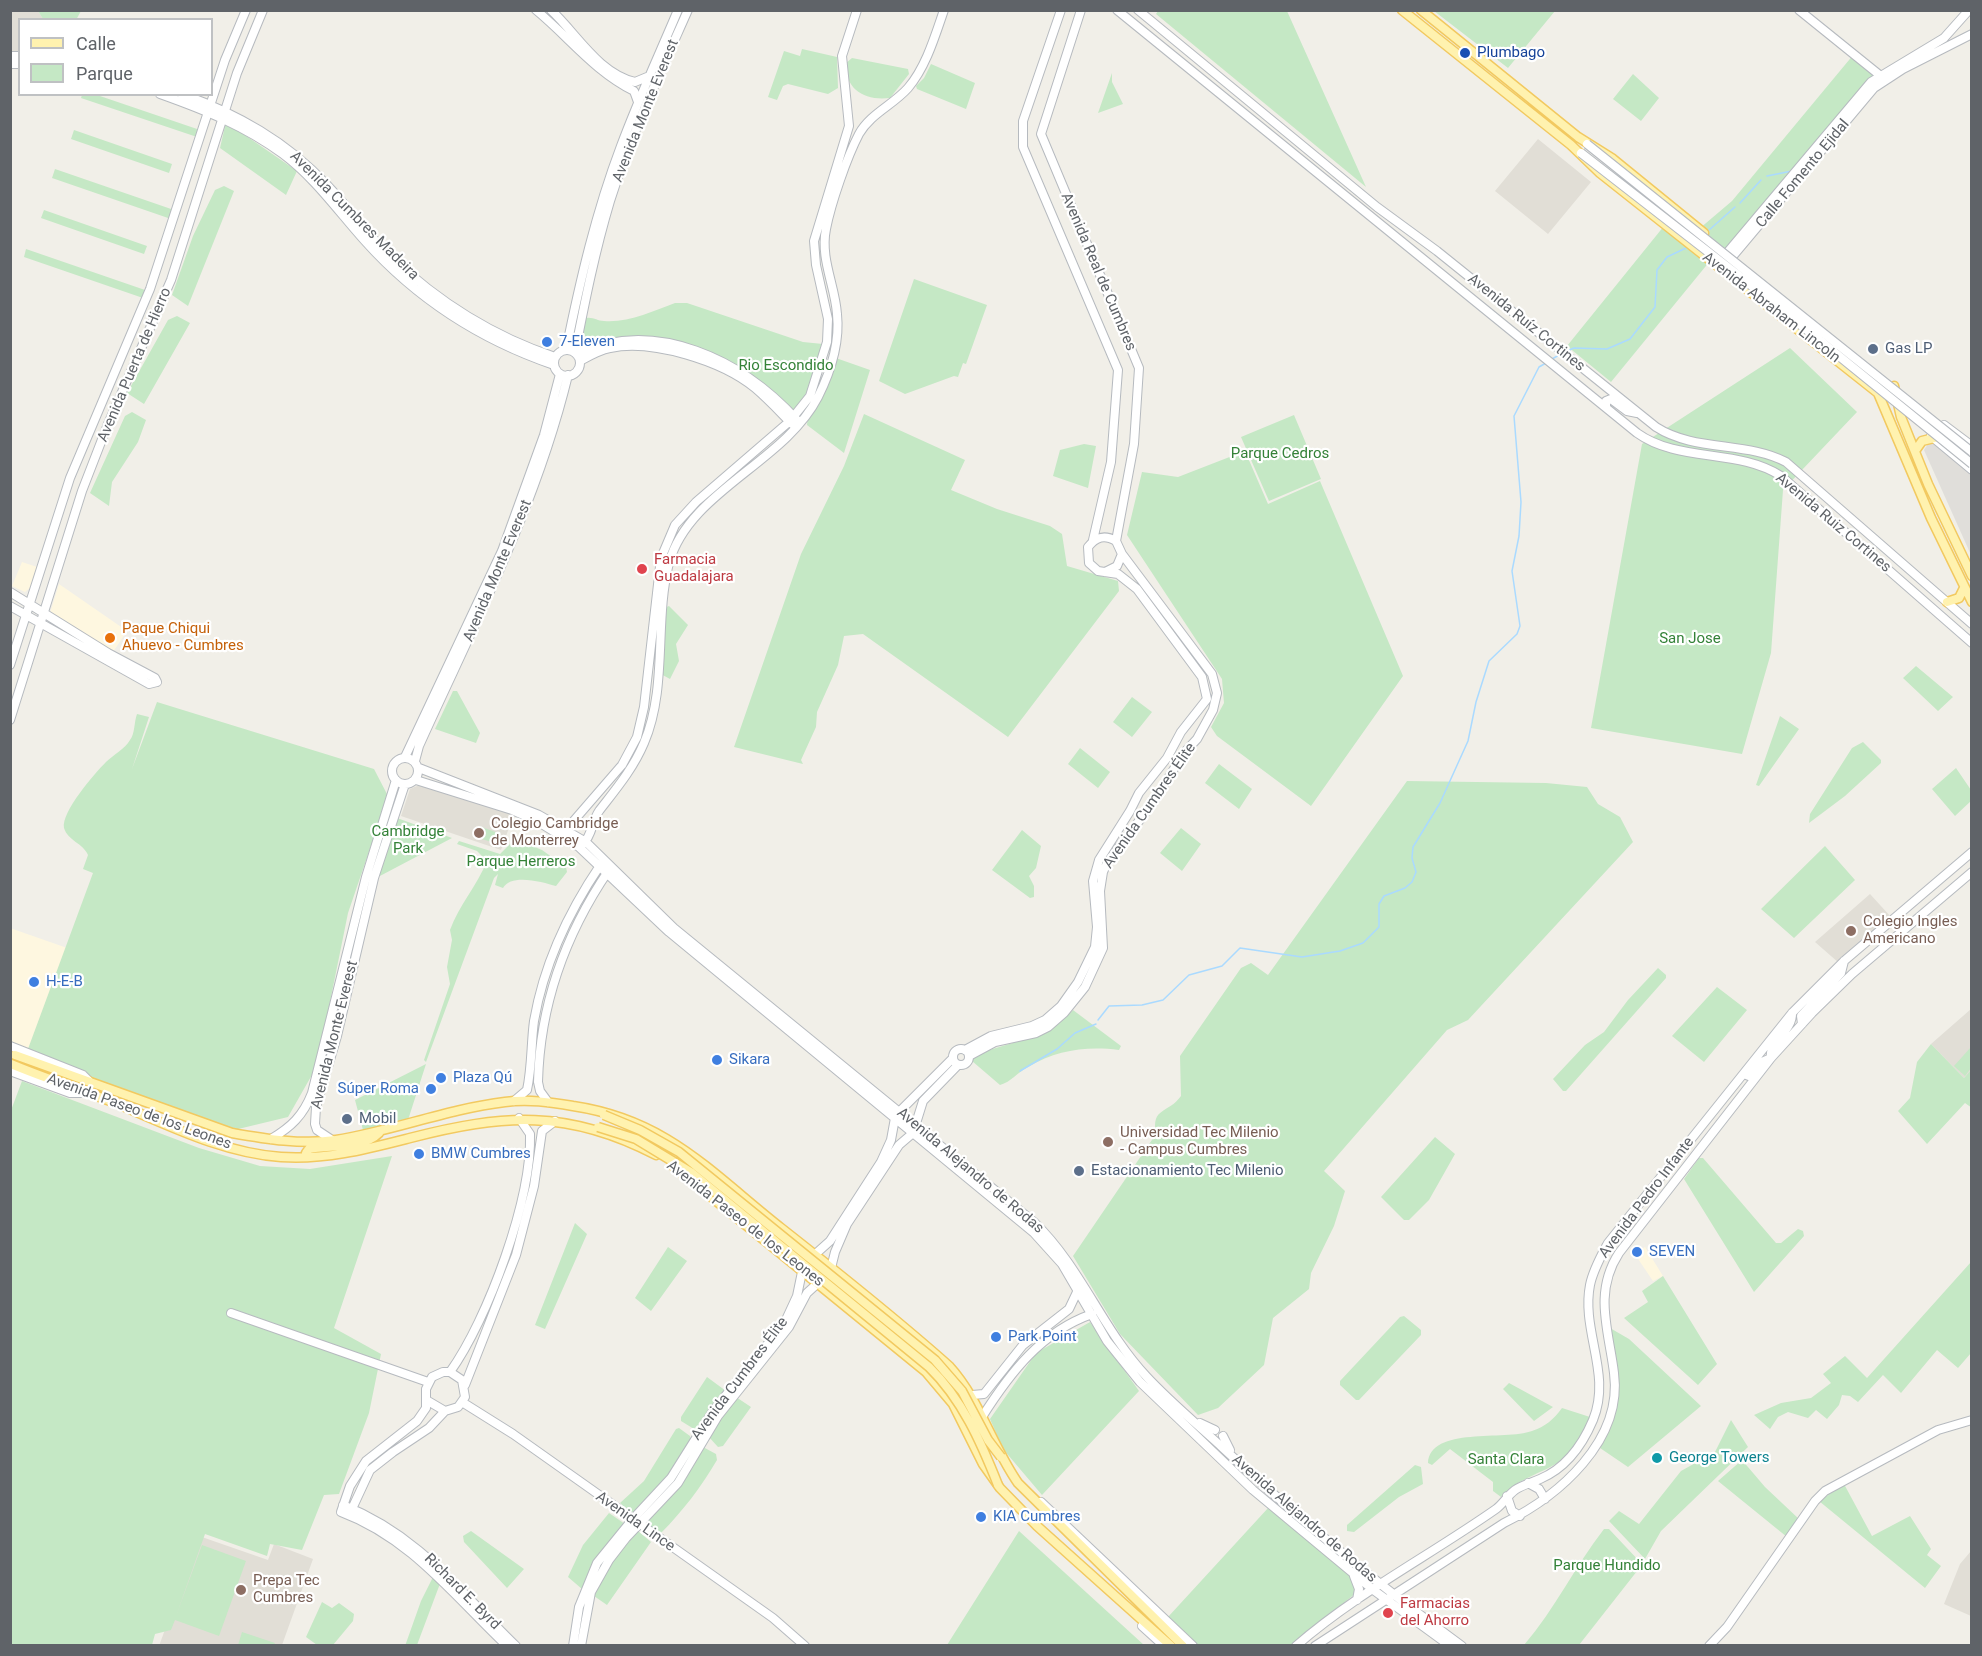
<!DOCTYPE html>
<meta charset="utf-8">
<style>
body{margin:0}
#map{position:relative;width:1982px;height:1656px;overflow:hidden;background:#f1efe8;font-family:Roboto,sans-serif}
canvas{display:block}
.frame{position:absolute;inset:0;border:12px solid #5f6368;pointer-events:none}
.legend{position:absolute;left:18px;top:18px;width:195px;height:78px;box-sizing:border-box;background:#fff;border:2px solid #bfc1c3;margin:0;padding:8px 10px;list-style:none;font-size:18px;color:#5f6368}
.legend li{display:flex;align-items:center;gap:12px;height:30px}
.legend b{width:30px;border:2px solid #bfc1c3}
</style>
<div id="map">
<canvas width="1982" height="1656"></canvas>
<div class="frame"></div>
<ul class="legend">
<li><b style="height:8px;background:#fff2af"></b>Calle</li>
<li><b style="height:16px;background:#c5e8c5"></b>Parque</li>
</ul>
</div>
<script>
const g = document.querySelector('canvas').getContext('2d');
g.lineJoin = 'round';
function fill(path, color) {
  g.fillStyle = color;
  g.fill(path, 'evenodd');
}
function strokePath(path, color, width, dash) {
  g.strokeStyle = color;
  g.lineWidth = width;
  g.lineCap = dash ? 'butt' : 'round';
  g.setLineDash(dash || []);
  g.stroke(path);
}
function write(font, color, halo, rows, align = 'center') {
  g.font = font + ' Roboto,sans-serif';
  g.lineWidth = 4.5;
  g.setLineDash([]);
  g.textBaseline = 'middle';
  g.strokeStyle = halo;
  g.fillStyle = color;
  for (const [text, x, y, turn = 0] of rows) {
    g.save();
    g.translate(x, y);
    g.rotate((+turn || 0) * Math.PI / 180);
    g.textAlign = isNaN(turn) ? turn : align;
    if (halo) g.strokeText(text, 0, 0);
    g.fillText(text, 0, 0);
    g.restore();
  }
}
fill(new Path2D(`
 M22,562l15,5 -5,19 -7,6 -13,-6z
 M59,584l68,47 -14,21 -63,-39z
 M10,928l60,21 -37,105 -22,-8z
 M1645,1247l18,29 -10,5 -19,-28z`), '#fef7e0');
fill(new Path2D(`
 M1937,443l34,28v84l-47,-105 4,-6z`), '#e0deda');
fill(new Path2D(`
 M11,11h27l5,8 -23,1 -1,32 -8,1z
 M1538,139l53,43 -43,52 -53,-43z
 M426,782l88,32 -13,36 -100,-34 9,-27z
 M1870,894l21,23 -52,46 -24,-21z
 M1971,1009v61l-7,8 -33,-34z
 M199,1536l69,24 6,-16 39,15 -31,86 -123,1z
 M1971,1551v65l-27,-12 16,-40z`), '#e1ded6');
fill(new Path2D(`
 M38,11h43l-5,9 -33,-1z
 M1158,11h129l79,176 -210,-173z
 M1434,11h121l-47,57z
 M802,49l35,8 1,31 -10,6 -40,-10 -5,2 -6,14 -9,-3 16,-46 16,5z
 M1854,54l25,21 -152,177 -28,-23 33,-28z
 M852,58l56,11 1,5 -19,24c-25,3 -45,-8 -44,-35z
 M931,64l44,19 -9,26 -49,-20 -1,-3 8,-8z
 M1112,73v9l11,22 -25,9z
 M1633,74l26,24 -18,23 -28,-22z
 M82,95h15l103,35 -3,7 -116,-39z
 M226,122l71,49 -11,24 -66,-47z
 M74,130l98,34 -3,9 -98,-34z
 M55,169l119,41 -3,9 -119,-41z
 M224,186l10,5 -46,115 -16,-11 21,-59 22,-46z
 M44,210l103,36 -3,8 -103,-36z
 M1664,226l46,35 -99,121 -44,-36z
 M26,249l119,41 -2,8 -119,-41z
 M914,279l73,26 -21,59 -3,-1 -5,14 -4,-1 -49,18 -26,-13z
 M675,303h12l116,39 20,2c-6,24 -11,46 -28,65h-5l-35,-31 -25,-17 -70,-22 -15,-3 -26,2 -36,9 -3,-4 2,-20 4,-5c8,-1 11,3 18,3 24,2 49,-10 71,-18z
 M177,316l13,7 -46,81 -17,-11 41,-73z
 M1790,348l67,64 -74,78 -12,163 -29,101 -151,-26 51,-284z
 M833,357l37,13 -26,83 -37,-28 1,-12z
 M132,412l14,8 -8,22 -26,40 -3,24 -19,-13 35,-77z
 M864,414l101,46 -14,30 46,19 53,17 12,8 5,32 51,15 1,10 -111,146 -145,-103 -19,2 -6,29 -21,47 -1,15 -15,33 2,4 -69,-17 67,-193 43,-88z
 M1294,415l27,64 -52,22 -28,-64z
 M1084,444l12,2 -8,42 -35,-12 7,-26z
 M1245,451l23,53 52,-23 83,195 -92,130 -94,-70 -6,-9 13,-24 -2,-24 -95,-144 15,-63 36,5z
 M669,606l19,19 -12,19 3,17 -9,18 -11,-6 5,-65z
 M1916,666l37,31 -15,14 -35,-33z
 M453,691h4l23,42 -4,10 -41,-14z
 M1132,697l20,15 -20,25 -19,-15z
 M157,702l217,67 14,27 -40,117 -31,153 -29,51 -54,13 -209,-73 68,-184 -10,-4 5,-14c-5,-12 -20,-14 -24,-27 -3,-16 31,-55 42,-66 7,-7 19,-13 24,-22 5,-6 4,-18 7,-26l12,3 -17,52z
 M1780,716l19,13 -40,57 -3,-1z
 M1863,742l18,18v3l-36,33 -36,27 1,-9 42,-66z
 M1080,748l30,24 -12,16 -30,-24z
 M1219,764l33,25 -13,20 -34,-26z
 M1956,768l15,22 1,10 -17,16 -23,-27z
 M1407,781l139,2 41,4 11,17 22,13 13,25 -165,178 -21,10 -123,141 21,20 -11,35 -23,47 -2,16 -36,29 -9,47 -46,43 -20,7 -78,-81 -47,-78 83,-122c-5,-27 12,-20 25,-38l-1,-40 61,-88 10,-5 17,12z
 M397,818l55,20 -74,39 17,-51z
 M479,826l19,7 -3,10 -20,-6z
 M1181,828l20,16 -19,27 -22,-18z
 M1022,830l19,16 -5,22 -7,8 5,10v11l-4,1 -38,-28z
 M515,839l27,11 24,17 1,5 -11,14c-13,-4 -45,-13 -53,2l-8,-3 3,-11 -4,4 -68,184 -2,-2 26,-76 -3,-17 5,-27 -2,-10c9,-25 27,-44 37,-69l-10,-10 -20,-7 2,-3 41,13z
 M1825,846l30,34 -61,58 -33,-29z
 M1658,968l8,7v3l-100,113h-3l-10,-12 32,-34 19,-13 24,-32z
 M1717,987l30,23 -43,52 -32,-26z
 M1073,1010l48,36 -2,4c-33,-4 -62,0 -91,17 -10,5 -17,15 -28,18l-28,-24 1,-5c34,-14 74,-17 100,-46z
 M1931,1044l33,34 7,-8 1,38 -7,-5 -38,41 -29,-33 12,-13 7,-36z
 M1971,1047v21l-6,8 -11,-10z
 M426,1064l-18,56 -45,10 -8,-30z
 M22,1081l177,67 61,18 50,3 82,-13 -58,172 47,26 -12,59 -30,81 -15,1 -22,55 -32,-6 -3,12 -62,-22 -29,82 26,-71 44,16 -27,75 -44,-16 -4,10 -16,4 -3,11 -141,1 -1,-533z
 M1435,1137l20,17 -26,46 -20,20h-5l-23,-23z
 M1699,1158h4l73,85h5l17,-14 5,2 1,5 -50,56 -70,-113z
 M575,1223l12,11 -42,95 -10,-4z
 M668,1247l19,14 -36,50 -16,-13z
 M1971,1262v91l-13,15 -21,-18 -36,43 -18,-18 -25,27 -8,-6 -8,-1 -3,10 -12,14 -11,-9 -8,8 -20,-6 -10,5 -8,12 -16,-14 27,-12 30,-5 20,-15 -8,-9 22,-18 22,22z
 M1663,1276l54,88 -19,21 -74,-67 24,-16 -6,-11z
 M1404,1316l17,14v5l-62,65h-3l-16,-15v-4l60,-64z
 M1090,1322l49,69 -97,104 -39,-46 -13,-30 46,-66z
 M1610,1328l19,11 72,67 -73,61 -28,-19c26,-49 18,-69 10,-120z
 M707,1377l19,14 -28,37 -4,1 -13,-8v-4z
 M1509,1383l44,24 -19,14 -31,-32z
 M736,1397l15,10 -28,39 -5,1 -10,-11z
 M1562,1408l28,9c-6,13 -11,26 -21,37 -20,19 -50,22 -68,43l-8,-6v-9l-43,-33 -18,16 -4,-2c2,-37 77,-22 104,-32 13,-4 22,-12 30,-23z
 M1731,1420l17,27 -87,84 -16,28 -36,-38 10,-10 20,13 42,-53 34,-19z
 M679,1428l11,8 1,4 -27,44 -29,30h-3l-12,-11 24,-22 32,-52z
 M703,1447l13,7 1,6c-16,27 -34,51 -56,73l-15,-9v-3z
 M1742,1460l23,27 35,33 -13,17 -69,-56z
 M1415,1465l6,2 2,17 -24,13 -45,35 -7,-1v-6z
 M1844,1484l28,52 38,-20 21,33 -4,6 14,11 -16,22 -106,-87z
 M1269,1507l81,68 4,5 2,13 -64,52h-94l-30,-28z
 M609,1513l16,11 -36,50 -7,15 -14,-12 15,-32z
 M1604,1529h5l32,34v3l-62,79h-55c31,-36 51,-79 80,-116z
 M471,1531l53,38 -17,19 -43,-46 -1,-6z
 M638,1531l13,11 -44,63 -13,-9 18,-34z
 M1019,1531l125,114h-197z
 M433,1577l8,4 -24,64 -12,1 16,-45z
 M322,1602l10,6 7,-5 15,11 -1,7 -20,24h-16l-11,-8z
 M242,1632l33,11 -1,2h-36z`), '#c5e8c5');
strokePath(new Path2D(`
 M1767,176l25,-5
 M1740,203l21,-23
 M1708,231l27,-24
 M1567,351l7,-3 33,1 23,-10 25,-32 2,-37 10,-13 19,-9
 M1552,359l9,-5
 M1098,1020l11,-14 33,-1 21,-5 26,-25 33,-9 18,-18 62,9 38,-6 23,-8 16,-16v-23l5,-8 21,-8 7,-6 4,-10 -4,-14 1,-11 27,-44 28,-62 8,-39 13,-41 28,-27 3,-8 -8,-55 7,-35 2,-34 -7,-86 25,-49 7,-4
 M1020,1071l37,-22 18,-16 21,-9`), '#aadaff', 1.5);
const secondary = new Path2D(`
 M536,10c34,28 58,61 98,81l4,11
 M551,10c26,24 47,63 84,72l12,-5
 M1061,10l-38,111v26l95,223 -7,92 -18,78
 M1081,10l-40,124 98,234 -5,76 -18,97
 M1117,10l520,423c42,30 100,15 144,43l191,167
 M1138,10l239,197 60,44 219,176c39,25 90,14 130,35l186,162
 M1799,10l83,67
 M10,56h10
 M10,64h10
 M160,94c45,16 85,32 123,60 32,24 55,57 82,87 51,57 116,99 189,124
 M182,94c55,20 104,47 145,91 22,23 40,49 63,71 48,46 102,80 165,101
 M1721,260l150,-178 73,-44 25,-28
 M1722,269l152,-181 29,-19 69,-35
 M566,350c14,-69 30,-138 55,-204 17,-46 38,-91 57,-136
 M554 363a13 13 0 1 1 26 0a13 13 0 1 1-26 0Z
 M575,352c10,-51 20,-101 35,-151 21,-66 50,-128 78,-191
 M576,354c80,-37 166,6 221,66
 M580,361c9,-5 19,-11 30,-13 42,-9 112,13 145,40 13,11 25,24 37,36
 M1606,407v-6l5,-2 16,12 10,2
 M1944,425l28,21
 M1931,436l41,34
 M10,592l98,61 47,25 2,4
 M10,606l139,78 8,-2
 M10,665l60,-187 80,-189 75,-229 21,-50
 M10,720l72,-229 26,-67 63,-144 66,-207 26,-63
 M405,757l97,-206 42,-116 16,-61
 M392 771a13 13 0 1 1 26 0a13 13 0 1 1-26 0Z
 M415,761l4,-15c55,-122 117,-239 149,-371
 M419,768l120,47 47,27 88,86 360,294c47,45 68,107 112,154 24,26 51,48 77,72 76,71 155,137 239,198
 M416,780l96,30 25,11 42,26 90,85 365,301 28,31 45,77 33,41 113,108 119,99 78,57
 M564,832l58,-67 15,-28 7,-30 17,-149 14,-33 21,-23 94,-81 20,-25 17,-54 1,-23 -12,-54 -2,-24 35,-115 -7,-70 15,-46
 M583,844c9,-8 9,-23 16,-33 17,-22 34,-42 45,-68 24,-56 10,-122 25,-180 20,-72 115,-100 149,-166 12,-24 22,-55 19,-83 -2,-29 -17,-55 -11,-85 5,-26 21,-72 33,-95 11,-20 34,-29 49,-46 18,-21 27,-52 36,-78
 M1802,1024l-1,-8 40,-43 3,-12
 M10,1046l73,29 6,6
 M953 1057a8 8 0 1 1 16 0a8 8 0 1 1-16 0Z
 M965,1050l26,-14 41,-10 13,-6 16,-14 17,-24 17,-35 2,-20 -4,-46 6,-21 31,-49 9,-18 28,-35 14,-26 26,-33 -5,-22 -65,-88 -19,-15 -20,-3 -9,-8 -1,-16c8,-10 16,-13 28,-6l6,13 -5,12 -12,6
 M969,1056l26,-14 41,-9 12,-6 16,-14 21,-26 18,-39 -3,-57 3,-19 4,-9 48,-63 28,-46 14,-15 16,-29 4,-17 -5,-19 -90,-120
 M10,1071l60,22h16
 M1744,1074l5,2 13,-14 9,-4c-3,-16 22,-27 21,-45
 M514,1101l13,-11c5,-23 4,-47 7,-69 10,-58 35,-110 67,-157
 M548,1102l-8,-11 -2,-9c2,-77 28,-149 71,-212
 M271,1139c20,-12 32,-23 41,-46l54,-216 30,-97
 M332,1140l-15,-10 -2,-6 1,-17 21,-71 37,-158 31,-94
 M811,1258l19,-17 51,-79 10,-22 4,-22 4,-6 54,-54
 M231,1313l197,69
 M450,1372c38,-53 82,-173 80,-238l-11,-16
 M465,1385l51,-130 18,-69 8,-55 13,-10
 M972,1395l12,-1 39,-49 46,-36 9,-19
 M428,1401l17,10 13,-4 7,-10 -3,-17 -12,-8h-7l-11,5 -6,12v19l-9,13 -51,40 -16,25 -9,26c70,26 113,84 166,134
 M462,1402l51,32 260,184 32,28
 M982,1417c28,-44 59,-85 110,-103
 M1200,1423l15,7
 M1223,1436l7,14
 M1528,1483l11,6 6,10
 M1507,1496l5,15 8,5
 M1041,1502l152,144
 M343,1505c77,31 116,86 173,141
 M351,1511l19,-41 23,-18 36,-24 16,-17
 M1354,1576l5,13 -2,11
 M1142,1626l22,20
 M573,1646l6,-39 18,-44 35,-43 39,-42 42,-67 71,-87 13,-28 6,-29
 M581,1646l10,-54 18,-32 17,-22 52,-55 40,-67 71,-89 18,-34 23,-21 5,-20 12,-28 52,-79 14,-12 10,-32 35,-36
 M1296,1646c61,-53 133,-90 200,-137 7,-5 11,-13 19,-19 7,-5 16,-7 25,-11 26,-11 42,-33 53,-59 19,-46 -12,-89 -3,-135 3,-15 11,-29 18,-42l184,-230 52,-52 128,-109
 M1315,1646l189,-123c55,-27 119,-82 110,-150 -5,-42 -21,-80 5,-120l152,-195 41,-45 40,-39 120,-102
 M1709,1646l18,-19 88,-126 10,-10 113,-61 34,-10`);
const primary = new Path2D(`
 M1402,10l169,135 29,28 278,220 53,125 41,84
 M1421,10l157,127 35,22 91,74
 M1894,386l7,31 27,67 44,92
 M1915,451l7,-10 12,-3
 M1947,602l12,-4 5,-10
 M15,1055l217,78c34,6 70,12 104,7 57,-9 111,-31 169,-38 23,-3 45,0 68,4 94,14 137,66 208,122 56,44 114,90 168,138 31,34 43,80 69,117l165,163
 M11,1064c33,14 68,25 102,38 53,22 109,51 168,55 45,3 86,-8 129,-19 93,-24 158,-29 246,17
 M309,1157l-3,-4 3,-4c21,-4 54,0 70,-16
 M672,1165l254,207 27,32 30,60 17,24 37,38 134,120`);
strokePath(secondary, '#b6babf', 10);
strokePath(primary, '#f2c960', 11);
strokePath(secondary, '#fff', 8);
strokePath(primary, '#fff2af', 8);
const secondaryBridge = new Path2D(`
 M1587,144l385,308
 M1581,153l189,147 202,164`);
const primaryBridge = new Path2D(`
 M604,1115l36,15 39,22 256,208 27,31 26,49 13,17
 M598,1127l38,12 56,34 237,194c33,32 52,75 69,118`);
strokePath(secondaryBridge, '#b6babf', 10, []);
strokePath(primaryBridge, '#f2c960', 11, []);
strokePath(secondaryBridge, '#fff', 8);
strokePath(primaryBridge, '#fff2af', 8);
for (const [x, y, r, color] of [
 [1465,53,6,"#1a4fb4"],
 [547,342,6,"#3f7fe0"],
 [1873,349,6,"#5c6f8a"],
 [642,569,6,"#e0444e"],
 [110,638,6,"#e8710a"],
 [479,833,6,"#8d6e63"],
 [1851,931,6,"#8d6e63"],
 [34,982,6,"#3f7fe0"],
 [717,1060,6,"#3f7fe0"],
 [441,1078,6,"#3f7fe0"],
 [431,1089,6,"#3f7fe0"],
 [347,1119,6,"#5c6f8a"],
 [1108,1142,6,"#8d6e63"],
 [419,1154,6,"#3f7fe0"],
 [1079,1171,6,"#5c6f8a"],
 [1637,1252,6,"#3f7fe0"],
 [996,1337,6,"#3f7fe0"],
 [1657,1458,6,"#0f9aa8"],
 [981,1517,6,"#3f7fe0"],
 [241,1590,6,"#8d6e63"],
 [1388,1613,6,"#e0444e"]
]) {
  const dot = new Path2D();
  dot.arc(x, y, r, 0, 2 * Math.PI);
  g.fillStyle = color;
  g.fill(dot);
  strokePath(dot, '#fff', 2);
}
write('15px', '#164399', '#fff', [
 ["Plumbago",1477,53]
], 'left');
write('15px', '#5f6368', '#fff', [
 ["Avenida Monte Everest",646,111,-68],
 ["Calle Fomento Ejidal",1803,174,-50],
 ["Avenida Cumbres Madeira",354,216,45],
 ["Avenida Real de Cumbres",1098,272,67],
 ["Avenida Abraham Lincoln",1771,308,38],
 ["Avenida Ruíz Cortines",1526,323,39],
 ["Avenida Puerta de Hierro",135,365,-67],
 ["Avenida Ruiz Cortines",1833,523,40],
 ["Avenida Monte Everest",498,571,-67],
 ["Avenida Cumbres Élite",1150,806,-55],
 ["Avenida Monte Everest",335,1035,-76],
 ["Avenida Paseo de los Leones",139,1112,20],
 ["Avenida Alejandro de Rodas",970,1171,40],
 ["Avenida Pedro Infante",1647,1198,-53],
 ["Avenida Paseo de los Leones",745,1224,38],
 ["Avenida Cumbres Élite",740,1379,-53],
 ["Avenida Alejandro de Rodas",1304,1519,41],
 ["Avenida Lince",635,1522,35],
 ["Richard E. Byrd",462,1592,45]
]);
write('15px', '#366cbe', '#fff', [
 ["7-Eleven",559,342],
 ["H-E-B",46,982],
 ["Sikara",729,1060],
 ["Plaza Qú",453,1078],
 ["Súper Roma",419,1089,"right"],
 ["BMW Cumbres",431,1154],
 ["SEVEN",1649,1252],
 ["Park Point",1008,1337],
 ["KIA Cumbres",993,1517]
], 'left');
write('15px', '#4e5e75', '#fff', [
 ["Gas LP",1885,349],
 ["Mobil",359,1119],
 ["Estacionamiento Tec Milenio",1091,1171]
], 'left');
write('15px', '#348238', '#fff', [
 ["Rio Escondido",786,366],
 ["Parque Cedros",1280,454],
 ["San Jose",1690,639],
 ["Cambridge",408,832],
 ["Park",408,849],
 ["Parque Herreros",521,862],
 ["Santa Clara",1506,1460],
 ["Parque Hundido",1607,1566]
]);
write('15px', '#be3a42', '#fff', [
 ["Farmacia",654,560],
 ["Guadalajara",654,577],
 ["Farmacias",1400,1604],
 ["del Ahorro",1400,1621]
], 'left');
write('15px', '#c56008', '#fff', [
 ["Paque Chiqui",122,629],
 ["Ahuevo - Cumbres",122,646]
], 'left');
write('15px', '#785e54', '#fff', [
 ["Colegio Cambridge",491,824],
 ["de Monterrey",491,841],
 ["Colegio Ingles",1863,922],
 ["Americano",1863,939],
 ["Universidad Tec Milenio",1120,1133],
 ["- Campus Cumbres",1120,1150],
 ["Prepa Tec",253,1581],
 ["Cumbres",253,1598]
], 'left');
write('15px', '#0d838f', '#fff', [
 ["George Towers",1669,1458]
], 'left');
</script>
